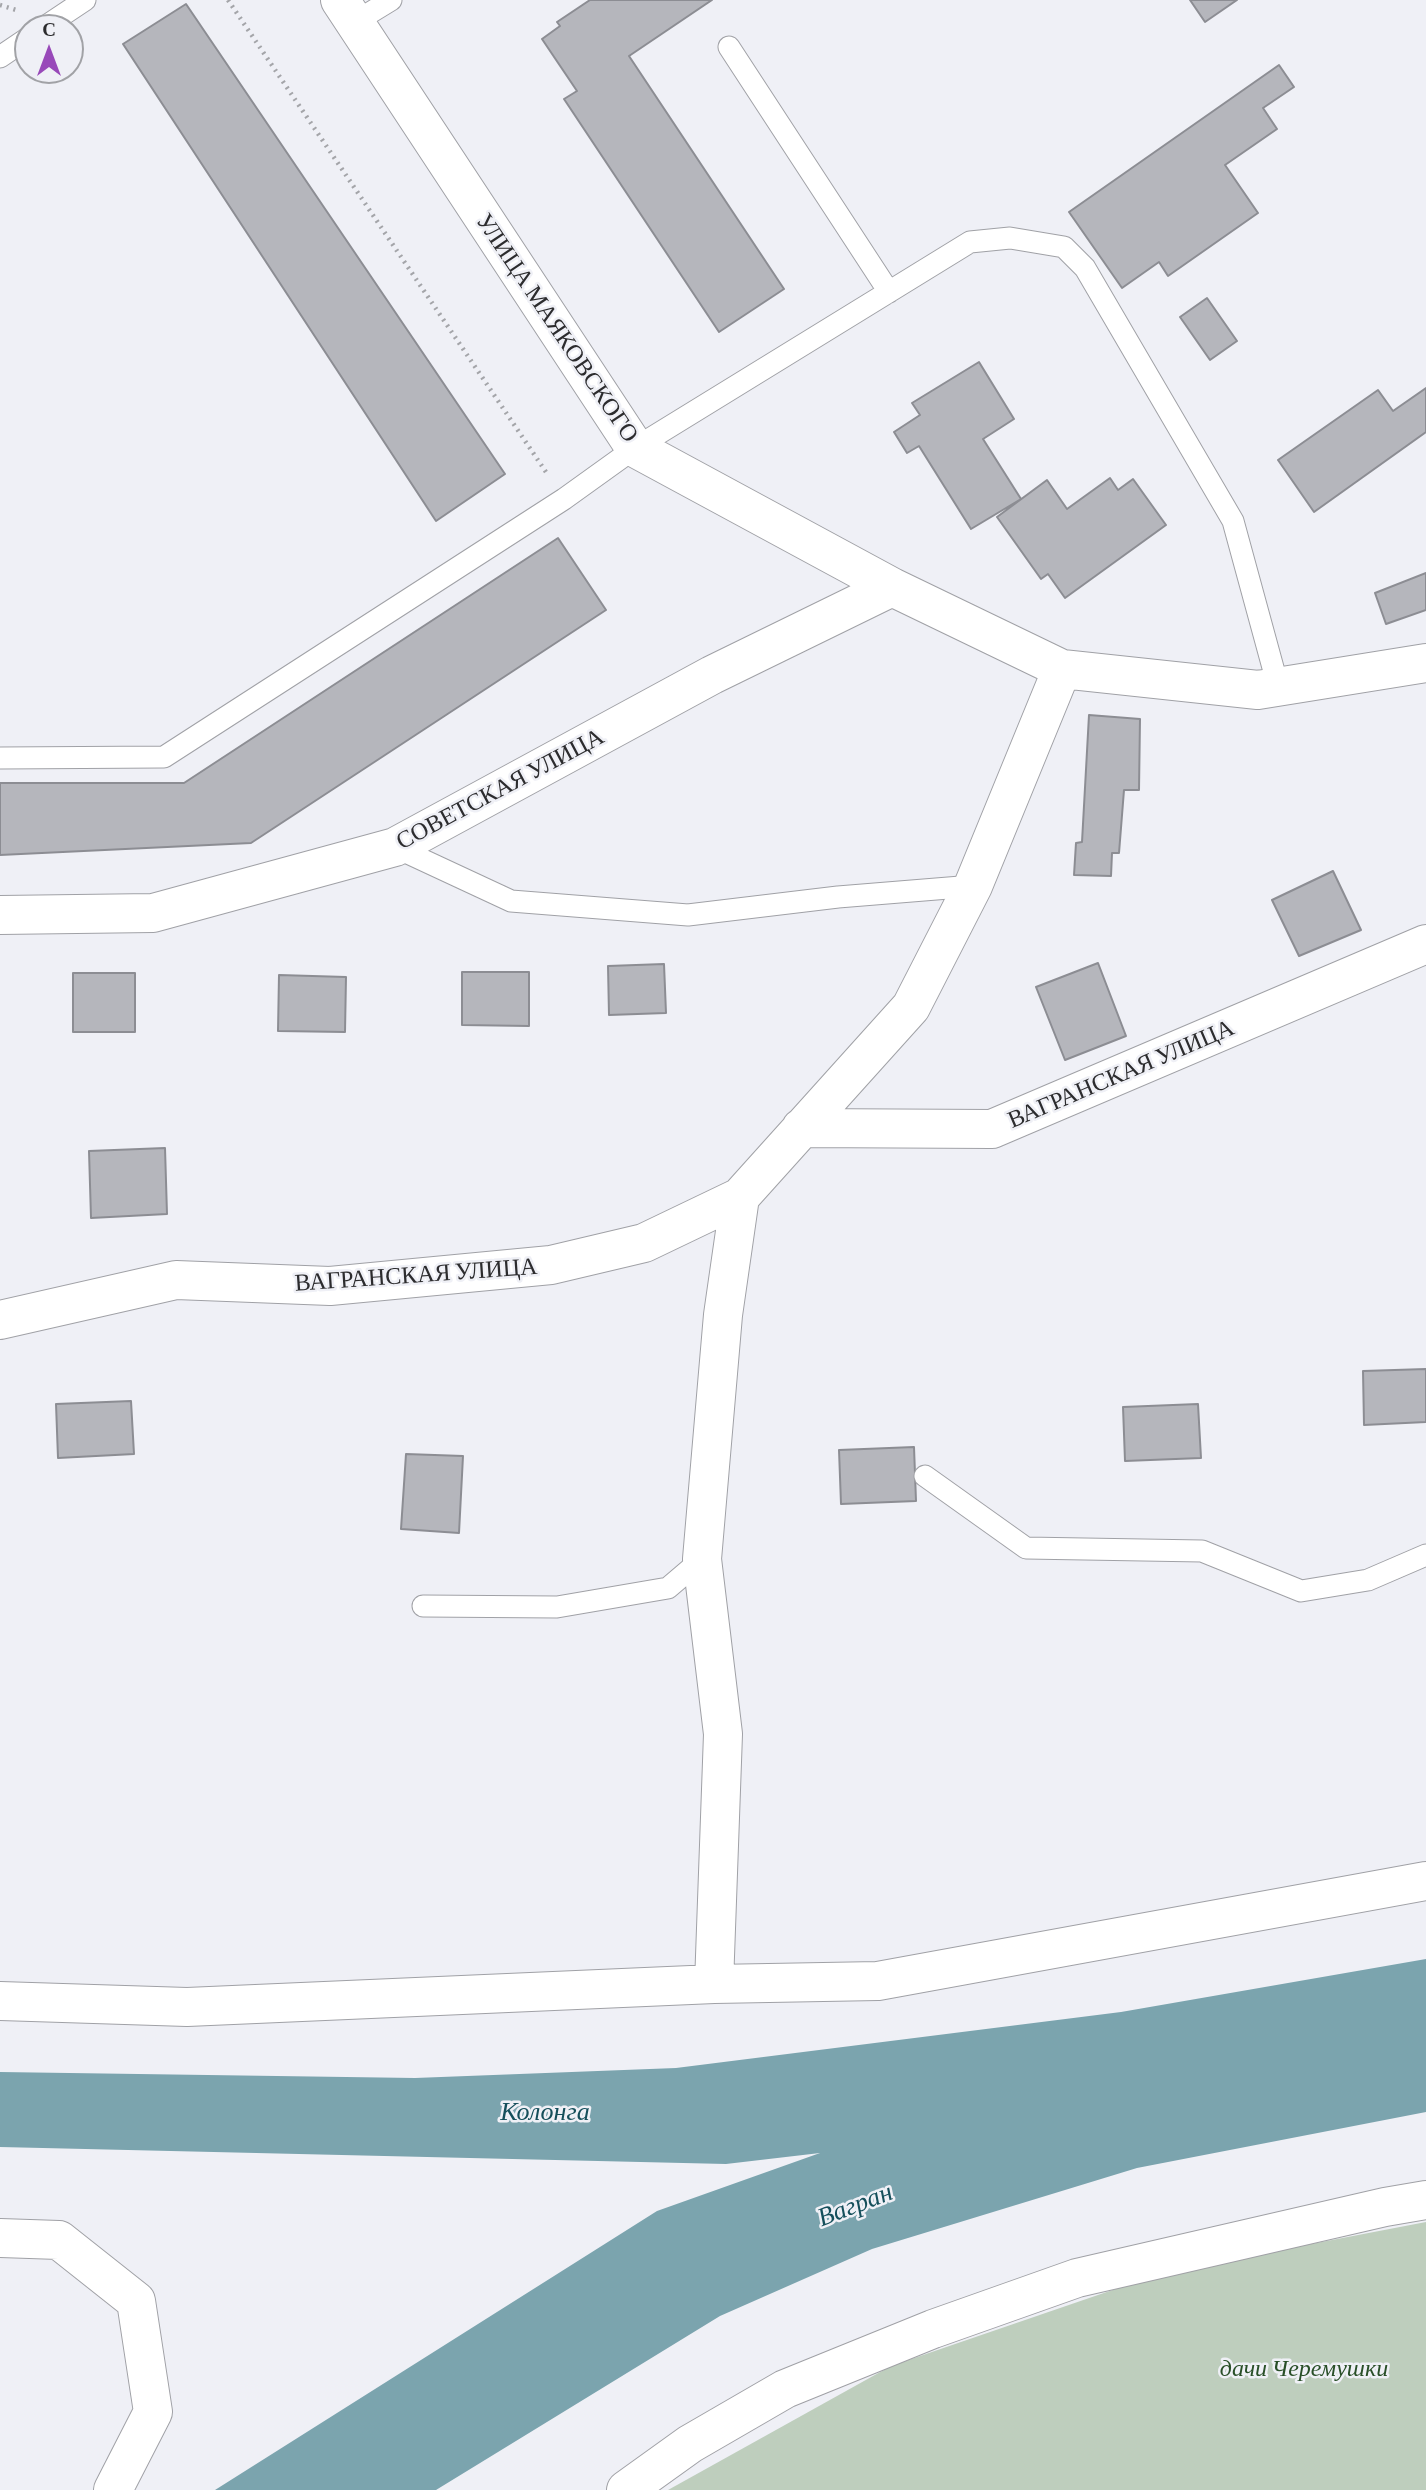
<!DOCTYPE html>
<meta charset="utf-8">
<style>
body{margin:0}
#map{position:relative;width:1426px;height:2490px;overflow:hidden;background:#eff0f6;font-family:"Crimson Pro",serif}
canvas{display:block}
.north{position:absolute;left:14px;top:14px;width:70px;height:70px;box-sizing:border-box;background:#eff0f6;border:2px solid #a1a2a6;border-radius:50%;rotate:0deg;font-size:19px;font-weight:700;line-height:28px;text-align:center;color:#2c2c2e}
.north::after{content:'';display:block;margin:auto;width:24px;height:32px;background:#9849b9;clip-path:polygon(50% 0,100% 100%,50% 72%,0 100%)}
</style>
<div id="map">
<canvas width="1426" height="2490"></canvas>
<div class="north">С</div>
</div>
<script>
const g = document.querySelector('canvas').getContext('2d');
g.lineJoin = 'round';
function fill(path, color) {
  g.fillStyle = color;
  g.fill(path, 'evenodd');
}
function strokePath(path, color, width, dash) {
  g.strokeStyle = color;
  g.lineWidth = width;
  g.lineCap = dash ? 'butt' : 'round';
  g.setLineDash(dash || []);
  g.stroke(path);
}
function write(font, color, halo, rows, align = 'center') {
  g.font = font + ' "Crimson Pro",serif';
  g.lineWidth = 5;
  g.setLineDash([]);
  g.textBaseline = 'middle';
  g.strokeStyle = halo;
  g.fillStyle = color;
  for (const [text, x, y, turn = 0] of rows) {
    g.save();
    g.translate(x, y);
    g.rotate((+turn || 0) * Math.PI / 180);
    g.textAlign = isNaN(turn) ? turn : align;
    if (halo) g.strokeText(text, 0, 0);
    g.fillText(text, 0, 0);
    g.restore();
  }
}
fill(new Path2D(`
 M1426,2222v268h-758l223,-124 274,-94z`), '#becebd');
fill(new Path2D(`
 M1426,1959v153l-289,56 -265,81 -152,67 -284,174h-221l442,-279 163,-58 -94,11 -726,-17v-75l415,6 261,-10 445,-56z`), '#7ba4ae');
const building = new Path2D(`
 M590,0h122l-83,56 155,233 -65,43 -155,-233 13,-8 -35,-52 18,-13 -3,-4z
 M1190,0h47l-32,22z
 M186,4l319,470 -69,47 -313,-477z
 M1279,65l15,22 -31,21 14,21 -52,36 33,48 -90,63 -9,-14 -37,26 -53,-76z
 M1207,298l30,43 -27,19 -30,-43z
 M979,362l35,57 -31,20 38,60 -50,30 -52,-83 -12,7 -13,-21 26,-17 -8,-12z
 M1426,388v44l-112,80 -36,-52 100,-70 15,21z
 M1110,478l8,12 15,-11 33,46 -101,73 -17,-24 -7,5 -44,-62 50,-37 20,29z
 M558,538l48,72 -355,233 -251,12v-72h184z
 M1426,573v37l-40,14 -11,-31z
 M1089,715l51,4 -1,71h-15l-5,63h-7l-1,23 -37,-1 2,-32 6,-1z
 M1333,871l28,59 -62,26 -27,-56z
 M1098,963l28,73 -61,24 -29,-73z
 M664,964l2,49 -57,2 -1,-49z
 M462,972h67v54l-67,-1z
 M73,973h62v59h-62z
 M279,975l67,2 -1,55 -67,-1z
 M165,1148l2,66 -76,4 -2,-67z
 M1426,1369v53l-62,3 -1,-54z
 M131,1401l3,53 -76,4 -2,-54z
 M1198,1404l3,54 -76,3 -2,-54z
 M914,1447l2,54 -75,3 -2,-54z
 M406,1454l57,2 -4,77 -58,-4z`);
fill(building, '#b5b6bc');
strokePath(building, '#8c8d93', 2);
const service = new Path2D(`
 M355,22l36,-22
 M43,28l42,-28
 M729,47l160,245
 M0,57l28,-19
 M0,758l164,-1 400,-258 71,-51 335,-206 40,-4 54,9 21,21 148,253 45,165
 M395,847l116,54 177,14 150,-18 135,-11
 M925,1476l101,72 176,3 99,40 67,-11 58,-25
 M423,1606l134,1 111,-19 34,-29`);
const minor = new Path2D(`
 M340,0l295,448 257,139 170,82 196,21 168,-27
 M0,915l153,-2 242,-66 317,-172 180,-88
 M801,1128l191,1 434,-185
 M0,1320l176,-40 154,6 221,-21 93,-22 96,-46
 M714,1984l9,-250 -21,-175 21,-244 17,-118 171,-190 62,-121 89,-217
 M0,2001l187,6 527,-23 164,-3 548,-100
 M0,2238l59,2 77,61 17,111 -40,78
 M626,2490l64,-46 95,-55 148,-60 144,-51 308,-71 41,-7`);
strokePath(service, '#a0a1a6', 23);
strokePath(minor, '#a0a1a6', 40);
strokePath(new Path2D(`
 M228,0l320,475
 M0,5l16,5`), '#a4a5a9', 4.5, [2, 5]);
strokePath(service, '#fff', 21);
strokePath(minor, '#fff', 38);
write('24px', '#2c2c2e', '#eff0f6', [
 ["УЛИЦА МАЯКОВСКОГО",557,328,56],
 ["СОВЕТСКАЯ УЛИЦА",500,789,-28],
 ["ВАГРАНСКАЯ УЛИЦА",1121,1074,-23],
 ["ВАГРАНСКАЯ УЛИЦА",416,1275,-4]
]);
write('italic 24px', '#294f28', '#eff0f6', [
 ["дачи Черемушки",1304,2369]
]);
write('italic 26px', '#154f5b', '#eff0f6', [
 ["Колонга",545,2112],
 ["Вагран",855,2205,-21]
]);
</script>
